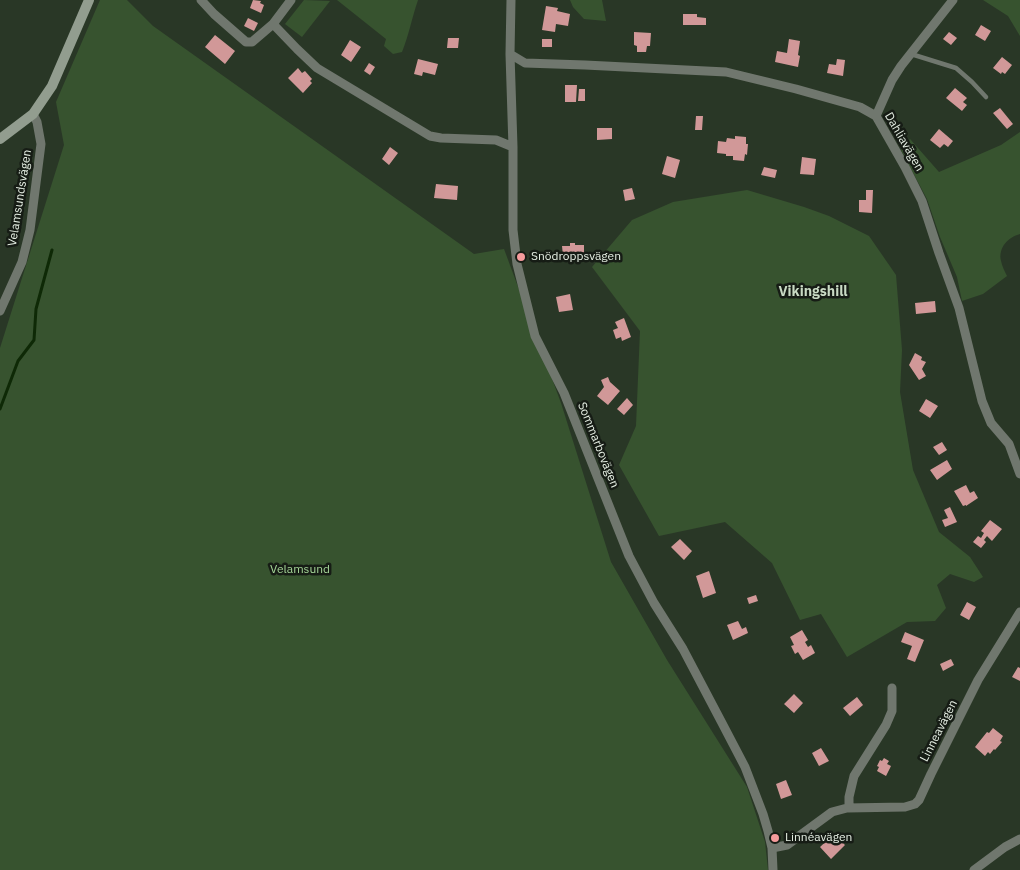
<!DOCTYPE html>
<meta charset="utf-8">
<style>
body{margin:0}
canvas{display:block;background:#293726}
</style>
<canvas width="1020" height="870"></canvas>
<script>
const g = document.querySelector('canvas').getContext('2d');
g.lineJoin = 'round';
function fill(path, color) {
  g.fillStyle = color;
  g.fill(path, 'evenodd');
}
function strokePath(path, color, width, dash) {
  g.strokeStyle = color;
  g.lineWidth = width;
  g.lineCap = dash ? 'butt' : 'round';
  g.setLineDash(dash || []);
  g.stroke(path);
}
function write(font, color, halo, rows, align = 'center') {
  g.font = font + ' "IBM Plex Sans",sans-serif';
  g.lineWidth = 5;
  g.setLineDash([]);
  g.textBaseline = 'middle';
  g.strokeStyle = halo;
  g.fillStyle = color;
  for (const [text, x, y, turn = 0] of rows) {
    g.save();
    g.translate(x, y);
    g.rotate((+turn || 0) * Math.PI / 180);
    g.textAlign = isNaN(turn) ? turn : align;
    if (halo) g.strokeText(text, 0, 0);
    g.fillText(text, 0, 0);
    g.restore();
  }
}
fill(new Path2D(`
 M100,0h27l26,26 321,228 30,-5 57,154 50,159 56,98 80,127 18,55 3,28h-768v-522l64,-203 -8,-43z
 M304,0l26,1 -28,36 -17,-13z
 M337,0h81c-6,17 -9,35 -16,52l-9,2 -9,-8 2,-7z
 M570,0h32l4,21 -22,-2 -11,-12z
 M983,0h37v36l-12,-20z
 M1020,132v102c-12,3 -22,14 -19,27 1,5 4,11 6,15l-24,18 -21,7 -5,-24 -17,-40 -13,-38 -26,-49 9,-11 29,33 62,-27z
 M747,190l57,17 25,9 40,20 27,39 6,75 -2,42 13,78 26,62 31,25 13,20 -9,5 -24,-8 -13,11 9,23 -11,13 -28,1 -60,35 -26,-43 -21,6 -28,-57 -47,-41 -66,14 -40,-71 17,-39 4,-95 -48,-64 40,-47 41,-18z`), '#37532f');
strokePath(new Path2D(`
 M0,409l18,-48 16,-21 2,-31 16,-59`), '#0e2906', 3);
fill(new Path2D(`
 M253,0l8,1 -1,2 4,2 -3,8 -11,-5z
 M546,6l12,2 -1,3 13,3 -2,12 -12,-2 -1,8 -13,-2z
 M683,14h14v3l9,1v7h-23z
 M248,18l10,5 -4,8 -10,-5z
 M981,25l10,6 -6,10 -10,-6z
 M634,32l17,1 -1,13h-3l-1,6h-9v-6l-3,-1z
 M949,32l8,6 -6,7 -8,-6z
 M215,35l20,16 -10,13 -20,-17z
 M448,38h11l-1,10h-11z
 M542,39h10v8h-10z
 M789,39l11,2 -2,14 2,1 -2,11 -23,-5 2,-11 10,2z
 M350,40l11,7 -10,15 -10,-7z
 M1002,57l10,8 -7,9 -3,-2 -1,2 -8,-6z
 M418,59l20,5 -3,11 -12,-3 -1,4 -8,-2z
 M837,59l8,1 -2,16 -16,-3 2,-9 7,1z
 M369,63l6,4 -5,8 -6,-4z
 M298,68l4,5 3,-2 7,8 -2,2 2,2 -9,10 -15,-15z
 M565,85h12l-1,17h-11z
 M955,88l12,10 -4,4 4,3 -5,6 -16,-13z
 M579,89h6v12h-7z
 M1000,108l13,16 -6,5 -14,-16z
 M696,116h7l-1,14h-7z
 M597,128h15v11l-15,1z
 M939,129l14,12 -5,6 -4,-3 -4,4 -10,-8z
 M735,136l11,1v7h2l-1,11 -2,-1 -1,7 -11,-1v-4h-7v-2l-9,-1 1,-12 8,1 1,-4 8,1z
 M390,147l8,6 -9,12 -7,-6z
 M667,156l13,4 -5,18 -13,-4z
 M802,157l14,2 -2,16 -14,-1z
 M764,167l13,3 -2,8 -14,-3z
 M436,184l22,2 -1,14 -23,-2z
 M632,188l3,11 -10,2 -2,-11z
 M866,190h7l-1,23 -13,-1v-12h7z
 M570,243h5v2h9v10l-21,1 -1,-10h8z
 M570,294l3,16 -14,2 -3,-15z
 M935,301l1,11 -20,2 -1,-11z
 M624,318l7,19 -9,4 -1,-4 -5,2 -3,-9 5,-2 -3,-6z
 M915,353l7,4 -1,3 5,2 -4,7 4,7 -7,4 -10,-15z
 M608,377l2,5 10,9 -12,14 -11,-9 7,-9 -3,-7z
 M627,398l6,7 -9,10 -7,-6z
 M926,399l12,7 -8,12 -11,-7z
 M942,442l5,8 -8,5 -6,-8z
 M947,460l5,9 -15,11 -7,-10z
 M966,485l4,8 4,-2 4,7 -12,8v-1l-3,1 -9,-15z
 M950,507l7,15 -12,5 -3,-7 6,-2 -4,-8z
 M990,520l12,9 -10,12 -5,-5 -3,4 2,2 -5,6 -8,-6 5,-6 3,2 3,-5 -3,-2z
 M680,539l12,12 -8,9 -13,-13z
 M709,571l7,22 -13,5 -7,-22z
 M756,595l2,6 -9,3 -2,-6z
 M967,602l9,5 -7,13 -9,-5z
 M738,621l4,8 4,-2 2,6 -15,7 -6,-15z
 M802,630l6,10 -3,2 3,5 3,-2 4,8 -12,7 -5,-8 -3,2 -4,-8 3,-1 -4,-8z
 M905,632l19,8 -9,22 -8,-3 5,-13 -11,-4z
 M951,659l3,6 -11,6 -3,-7z
 M1018,667l2,1v13l-8,-4z
 M794,694l9,9 -9,10 -10,-9z
 M857,697l6,8 -13,11 -7,-8z
 M993,728l10,8 -3,5 2,1 -7,8 -1,-1 -4,5 -2,-2 -3,4 -10,-9 12,-15 2,1z
 M821,748l8,13 -10,5 -7,-13z
 M884,758l5,3 -2,3 4,2 -5,10 -9,-5 2,-4 -2,-1 3,-6 2,1z
 M786,780l6,15 -11,4 -5,-15z
 M834,834l11,11 -14,14 -11,-12z`), '#d19898');
strokePath(new Path2D(`
 M911,54l45,14 16,14 14,15`), '#70776e', 4.5);
strokePath(new Path2D(`
 M201,0l13,14 32,28h6l21,-18
 M291,0l-18,24 24,25 20,19 113,68 11,2 55,2 17,7
 M511,0l-1,54 3,93v83l4,34 18,72 29,57 65,163 25,47 29,46 39,74 23,44 18,47 5,17 4,17 1,22
 M510,54l15,9 60,2 141,7 70,17 64,18 16,9 29,51 17,34 17,52 20,55 23,93 9,22 18,21 11,30
 M876,116l16,-36 9,-14 52,-66
 M0,311l22,-49 8,-32 11,-86 -4,-22 -4,-8
 M849,808v-11l5,-21 32,-51 6,-14v-23
 M772,848l15,-3 45,-33 15,-4 58,-1 10,-3 4,-4 12,-26 47,-94 42,-68
 M974,870l31,-23 15,-8`), '#70776e', 9);
strokePath(new Path2D(`
 M0,139l33,-25 19,-28 37,-86`), '#929d8f', 10);
for (const [x, y, r, color] of [
 [521,257,5,"#f59b9c"],
 [775,838,5,"#f59b9c"]
]) {
  const dot = new Path2D();
  dot.arc(x, y, r, 0, 2 * Math.PI);
  g.fillStyle = color;
  g.fill(dot);
  strokePath(dot, '#161c15', 2);
}
write('12px', '#e6efe4', '#161c15', [
 ["Dahliavägen",904,142,60],
 ["Velamsundsvägen",20,198,-81],
 ["Sommarbovägen",598,445,68],
 ["Linneavägen",939,731,-63]
]);
write('12px', '#e6efe4', '#161c15', [
 ["Snödroppsvägen",531,257],
 ["Linnéavägen",785,838]
], 'left');
write('12px', '#a4d497', '#161c15', [
 ["Velamsund",300,570]
]);
write('bold 14px', '#c9dac4', '#161c15', [
 ["Vikingshill",813,292]
]);
</script>
